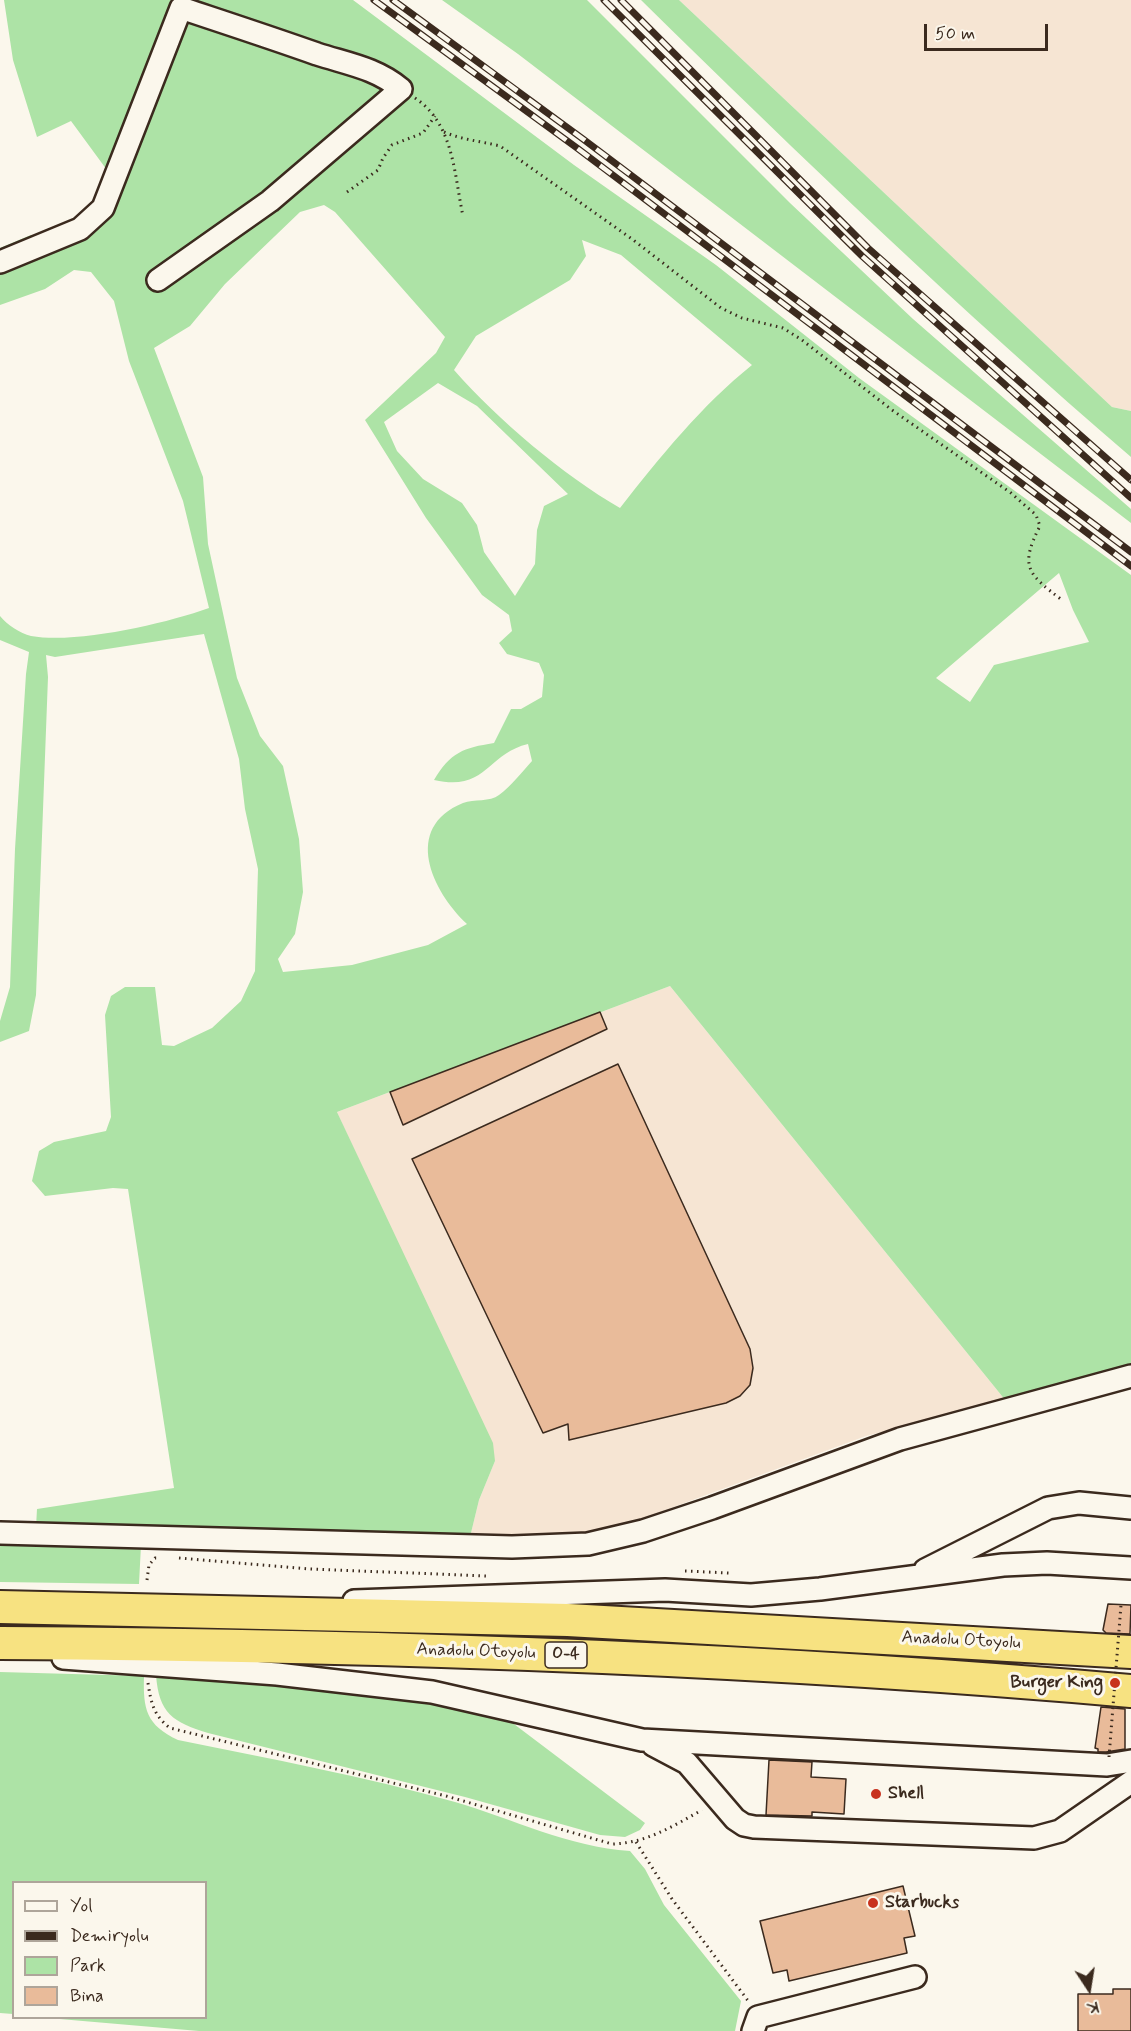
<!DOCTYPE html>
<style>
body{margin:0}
#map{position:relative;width:1131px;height:2031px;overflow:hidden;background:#fbf7ec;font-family:Mynerve,sans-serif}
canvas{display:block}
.legend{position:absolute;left:12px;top:1881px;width:195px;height:138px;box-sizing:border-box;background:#fbf7ec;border:2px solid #aea59a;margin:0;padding:8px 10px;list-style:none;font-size:18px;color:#3b2a1e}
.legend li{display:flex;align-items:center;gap:12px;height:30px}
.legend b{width:30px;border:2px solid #aea59a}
.north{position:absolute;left:1059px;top:1959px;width:60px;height:60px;-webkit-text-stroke:4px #fbf7ec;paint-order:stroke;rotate:168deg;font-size:16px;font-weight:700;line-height:24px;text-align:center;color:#3b2a1e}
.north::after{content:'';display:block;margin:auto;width:21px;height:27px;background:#3b2a1e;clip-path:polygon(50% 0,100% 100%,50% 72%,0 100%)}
.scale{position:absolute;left:924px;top:24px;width:124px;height:27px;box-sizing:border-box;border:3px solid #3b2a1e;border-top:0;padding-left:8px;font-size:18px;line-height:21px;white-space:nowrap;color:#3b2a1e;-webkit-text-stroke:4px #fbf7ec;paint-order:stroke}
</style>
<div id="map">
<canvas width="1131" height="2031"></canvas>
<ul class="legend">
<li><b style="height:8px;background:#fbf7ec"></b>Yol</li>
<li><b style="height:8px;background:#3b2a1e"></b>Demiryolu</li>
<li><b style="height:16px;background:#ade3a6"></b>Park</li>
<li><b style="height:16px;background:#e9bb9a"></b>Bina</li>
</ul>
<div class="north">K</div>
<div class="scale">50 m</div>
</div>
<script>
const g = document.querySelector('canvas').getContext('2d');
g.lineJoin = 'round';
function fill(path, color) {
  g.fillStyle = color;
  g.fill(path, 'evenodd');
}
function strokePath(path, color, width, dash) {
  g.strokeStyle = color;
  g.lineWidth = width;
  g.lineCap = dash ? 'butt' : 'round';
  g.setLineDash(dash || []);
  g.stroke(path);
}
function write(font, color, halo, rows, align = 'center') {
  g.font = font + ' Mynerve,sans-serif';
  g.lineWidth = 6;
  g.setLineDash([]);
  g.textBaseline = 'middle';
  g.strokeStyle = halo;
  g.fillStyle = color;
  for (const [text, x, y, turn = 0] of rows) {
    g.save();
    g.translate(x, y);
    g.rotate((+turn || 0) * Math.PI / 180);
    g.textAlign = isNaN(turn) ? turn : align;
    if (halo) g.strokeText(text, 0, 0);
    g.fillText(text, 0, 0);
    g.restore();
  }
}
fill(new Path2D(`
 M679,0h452v411l-19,-4z
 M670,986l336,415 -140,35 -252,93 -32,8h-112l9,-37 16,-39 -158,-349z`), '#f6e5d3');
fill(new Path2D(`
 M4,0h349l221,165 142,100 143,113 272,197v789l-125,37 -336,-415 -333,126 156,331 2,18 -16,39 -9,37 -434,-10 1,-18 137,-21 -46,-299 -15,-1 -68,8 -13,-15 7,-30 15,-9 52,-11 5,-14 -6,-102 6,-19 14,-9h30l7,58 12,1 38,-18 29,-27 14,-30 3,-102 -13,-60 -6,-50 -35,-125 -149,23 -9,-2 2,22 -12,318 -7,36 -29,11v-21l10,-34 5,-138 11,-175 3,-22 -29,-12v-24c7,9 20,17 31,20 46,8 133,-12 178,-28l-26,-107 -54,-140 -15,-60 -23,-29 -17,-2 -29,19 -45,16v-57l31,-13 19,8 30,-14 35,-48 -44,-60 -34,16 -24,-77zM324,205l11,7 110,125 -9,16 -71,67 61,98 56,77 27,20 3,16 -13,12 8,11 32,9 5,12 -2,22 -21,12h-10l-17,34c-31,5 -43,9 -60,37 53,12 52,-26 94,-36l4,17c-10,11 -21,25 -33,34 -9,7 -25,4 -36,8 -61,25 -31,88 4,121l-39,21 -76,20 -69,7 -5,-13 17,-25 8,-42 -4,-53 -16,-73 -23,-30 -23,-58 -29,-134 -5,-67 -49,-129 36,-22 35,-42 75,-72zM582,240l39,15 131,110c-50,40 -92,92 -132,143 -57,-33 -122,-88 -166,-138l22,-34 94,-56 16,-24zM438,383l39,23 91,88 -24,12 -7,24 -2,34 -20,32 -31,-44 -7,-27 -15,-22 -39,-24 -26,-28 -13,-29zM1059,573l14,37 16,32 -95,23 -24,37 -34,-24z
 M442,0h145l203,203 123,116 218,190v14l-613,-469z
 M641,0h38l433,407 19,4v46c-170,-146 -330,-300 -490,-457z
 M0,1542l141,3 -2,39 -139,-2z
 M0,1672l144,4c-1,33 2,49 34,64 92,19 186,36 277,62 58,17 114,45 175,49l15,18 19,36 77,96 -6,30h-536l-151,-13h158v-136h-192l-1,132 -13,-1z
 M156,1675l243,19 107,24 139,105 -5,7 -15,7 -25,-2 -135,-38 -257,-64c-35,-11 -49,-19 -52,-58z`), '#ade3a6');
const building = new Path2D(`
 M600,1012l7,17 -204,96 -13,-33z
 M618,1064l132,285 3,19 -3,17 -10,11 -14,7 -157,37 -1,-16 -25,9 -131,-274z
 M1108,1604l23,1 -1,29 -24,-1 -3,-3z
 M1101,1707l24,2v40l-19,3h-8v-3l-3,-1z
 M769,1760l43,2 -1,15 35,2 -2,35 -32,-2v4l-46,-1z
 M903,1886l12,50 -11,2 3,15 -118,28 -2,-11 -14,3 -13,-52z
 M1113,1989h18v42h-53v-37h35z`);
fill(building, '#e9bb9a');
strokePath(building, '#3b2a1e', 1.5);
const minor = new Path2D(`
 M0,262l80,-33 23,-21 78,-200c45,15 91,30 136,46 31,10 59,14 84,35l-131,112 -112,79
 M0,1533l512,14 76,-3 55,-13 69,-23 188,-69 231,-63
 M925,1570l123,-62 31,-5 52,5
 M354,1601l311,-11 86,5 69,-6 183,-24 44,-2 84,5
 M63,1658l214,16 155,18 210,48 465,25 24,-4
 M653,1745l34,18 48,56 9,6 10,2 280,11 26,-7 71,-49
 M753,2031l5,-14 157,-40`);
const highway = new Path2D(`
 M0,1607l568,13 563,32
 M0,1643c377,2 755,15 1131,48`);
strokePath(minor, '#3b2a1e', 26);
strokePath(highway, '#3b2a1e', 36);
strokePath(new Path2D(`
 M415,98c39,26 39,76 48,118
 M444,132c19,8 36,9 56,14l132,93 89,69 21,10 41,10 19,12 90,70 119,83 25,22 4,11c-21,41 -12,48 22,74
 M347,192l31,-22 5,-12 9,-13 31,-12 12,-17
 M179,1558l131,11 177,7
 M685,1571l44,2
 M147,1580l2,-15 6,-7h5
 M148,1683c3,20 6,33 22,45l276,68 166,48c35,-1 61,-18 90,-34
 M636,1842l36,57 77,103`), '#3b2a1e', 3, [1.5, 4.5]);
strokePath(minor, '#fbf7ec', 21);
strokePath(highway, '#f7e281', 32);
const rail = new Path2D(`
 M374,0l203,148 554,418
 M393,0l190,139 548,413
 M604,0l258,256 269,242
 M621,0l247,248 263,232`);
strokePath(rail, '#3b2a1e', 7);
strokePath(rail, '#fbf7ec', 4.5, [14]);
strokePath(new Path2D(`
 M1109,1757l12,-152`), '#3b2a1e', 3, [1.5, 4.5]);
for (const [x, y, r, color] of [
 [1115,1683,6,"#c8321e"],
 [876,1794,6,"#c8321e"],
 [873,1903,6,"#c8321e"]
]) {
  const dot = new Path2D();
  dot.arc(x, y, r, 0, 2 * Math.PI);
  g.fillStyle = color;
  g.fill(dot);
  strokePath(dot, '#fbf7ec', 2);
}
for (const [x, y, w] of [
 [566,1655,42]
]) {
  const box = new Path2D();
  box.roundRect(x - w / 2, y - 13, w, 26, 4.5);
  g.fillStyle = '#fbf7ec';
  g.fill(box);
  strokePath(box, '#3b2a1e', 1.5);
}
write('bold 16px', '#3b2a1e', null, [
 ["O-4",566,1655]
]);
write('18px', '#3b2a1e', '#fbf7ec', [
 ["Anadolu Otoyolu",961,1641,3],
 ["Anadolu Otoyolu",476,1652,2]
]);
write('bold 18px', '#3b2a1e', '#fbf7ec', [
 ["Burger King",1103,1683,"right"],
 ["Shell",888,1794],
 ["Starbucks",885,1903]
], 'left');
</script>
